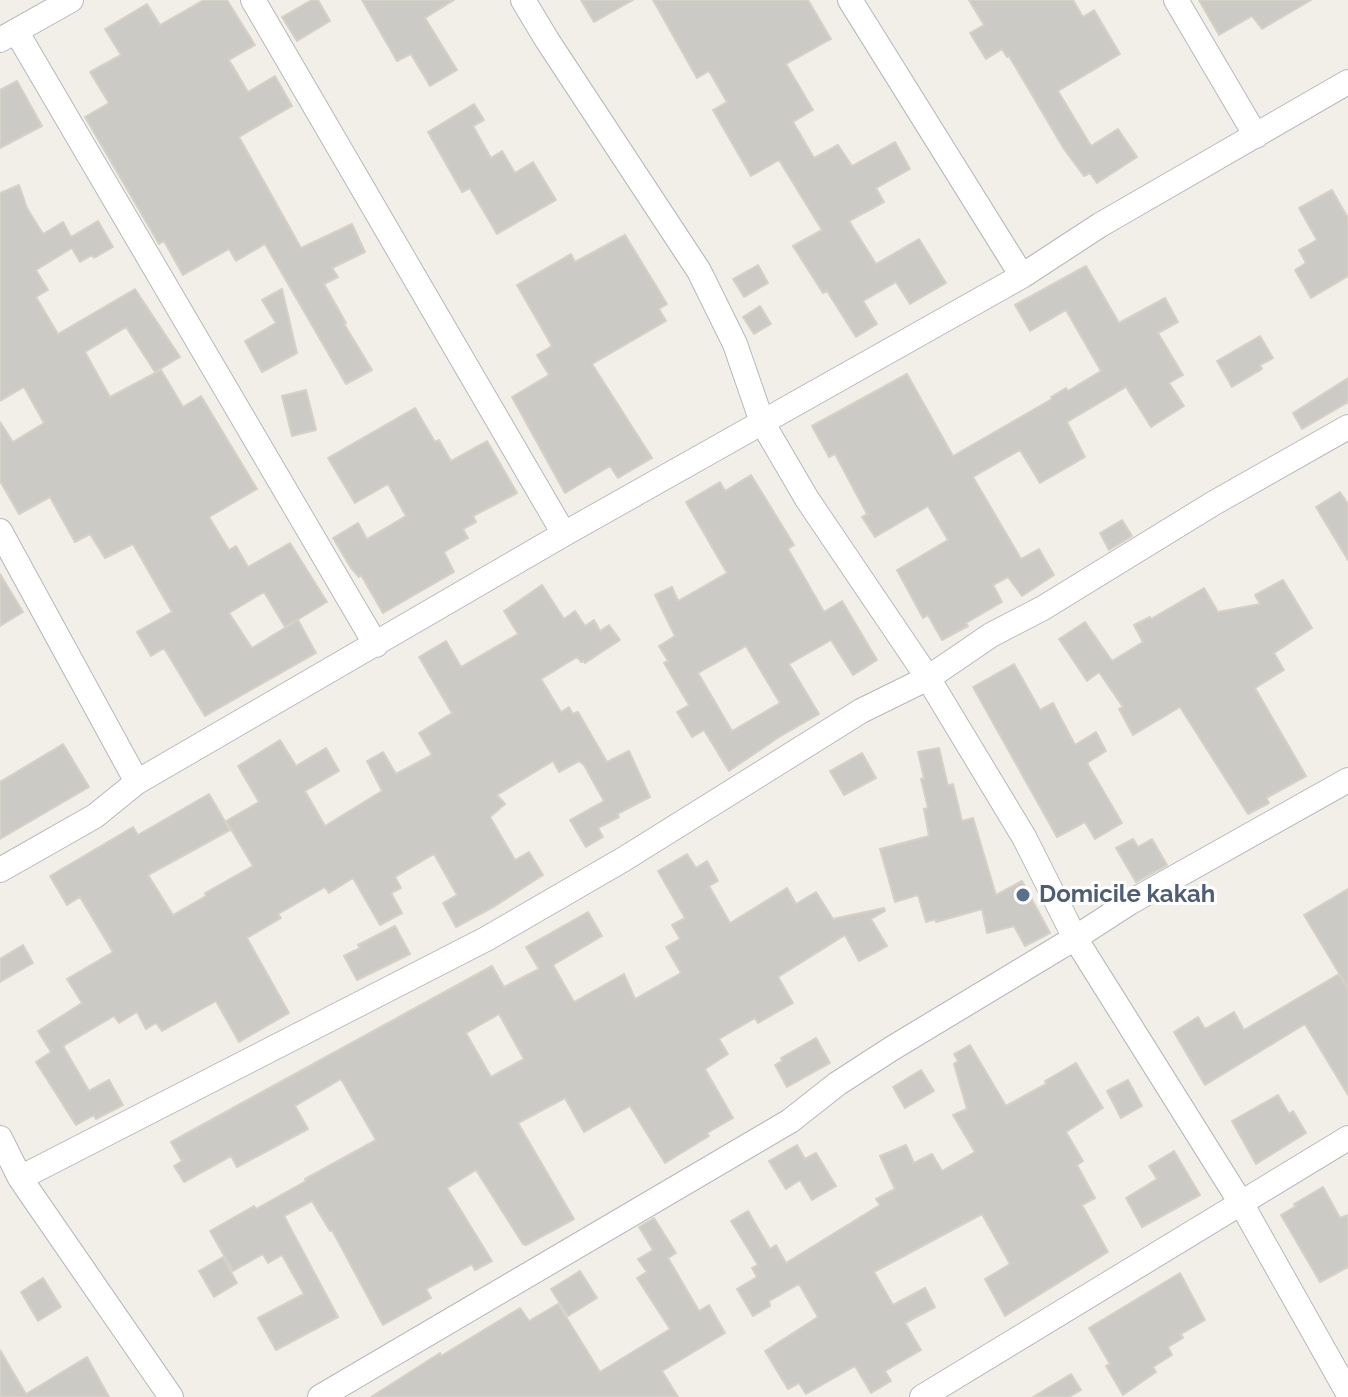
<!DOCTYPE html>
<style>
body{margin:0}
canvas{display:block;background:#f1efe8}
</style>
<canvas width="1348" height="1397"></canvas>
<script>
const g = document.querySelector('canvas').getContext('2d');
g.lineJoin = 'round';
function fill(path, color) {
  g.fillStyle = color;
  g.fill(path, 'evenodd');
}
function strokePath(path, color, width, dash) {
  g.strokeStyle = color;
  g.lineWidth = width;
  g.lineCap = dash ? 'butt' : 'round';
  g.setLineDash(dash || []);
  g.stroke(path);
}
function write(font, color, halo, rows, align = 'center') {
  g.font = font + ' Raleway,sans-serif';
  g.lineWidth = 6;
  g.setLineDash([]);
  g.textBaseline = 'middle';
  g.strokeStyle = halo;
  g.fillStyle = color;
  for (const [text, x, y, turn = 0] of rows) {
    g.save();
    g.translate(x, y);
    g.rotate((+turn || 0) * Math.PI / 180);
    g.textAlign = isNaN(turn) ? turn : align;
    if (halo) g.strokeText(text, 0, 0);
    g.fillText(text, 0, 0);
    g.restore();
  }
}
const building = new Path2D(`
 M204,0h23l28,45 -26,15 19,32 27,-16 17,30 -53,31 62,111 51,-24 13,28 -33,16 6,9 -14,7 22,39 -2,1 28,46 -26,14 -81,-140 -29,17 -7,-12 -46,26 -19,-34 -5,3 -74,-127 24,-14 -19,-31 31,-17 -16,-26 42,-25 13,21z
 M312,0h6l12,21 -33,20 -15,-24z
 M362,0h92l-29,18 32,52 -27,16 -19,-32 -14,7z
 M581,0h52l-39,22z
 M653,0h155l23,39 -45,25 27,46 -20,12 21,36 24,-13 14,21 43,-24 15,27 -34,19 8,14 -35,19 27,43 43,-25 27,44 -36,21 -14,-22 -33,19 14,23 -21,13 -29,-46 -4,2 -30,-47 29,-16 -43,-70 -28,16 -38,-66 14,-8 -18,-31 -12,7z
 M969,0h104l10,17 11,-7 26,44 -62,37 33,55 27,-17 19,28 -40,26 -7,-10 -6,3 -20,-27 -55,-93 -2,1 -5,-8 -16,10 -16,-26 14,-8z
 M1199,0h112l-49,29 -10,-13 -33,19z
 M17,81l25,45 -42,22v-58z
 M474,104l10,16 -11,6 18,32 11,-7 13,22 18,-11 23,38 -59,34 -27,-46 -8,4 -34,-60z
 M19,185l8,23 16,26 20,-12 8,15 27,-16 15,26 -19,11 -2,-3 -12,7 -8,-14 -36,22 12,20 -12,7 22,37 77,-45 45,68 -25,15 -29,-45 -41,25 25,45 51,-27 22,37 18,-11 56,93 -48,28 20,33 7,-4 12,21 42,-24 37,59 -42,25 -21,-35 -35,21 23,35 46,-28 18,33 -111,63 -41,-68 -13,8 -14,-24 35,-20 -39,-68 -28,14 -15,-24 -15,8 -25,-45 -31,17 -19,-33v-59l13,20 31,-19 -20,-36 -24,14v-208z
 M1332,190l16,28v58l-37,22 -16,-28 11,-7 -7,-13 18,-10 -18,-32z
 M625,235l42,69 -8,5 7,12 -74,43 60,94 -34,20 -8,-12 -45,27 -53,-96 37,-22 -12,-20 15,-9 -35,-61 54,-31 4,8z
 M758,265l10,18 -24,14 -11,-18z
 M1086,266l33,57 46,-25 13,24 -20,11 25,42 -14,8 15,23 -33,21 -25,-40 -59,35 18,35 -45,26 -20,-33 -47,27 48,82 18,-10 15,26 -32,21 -14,-19 -15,8 9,17 -36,21 2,3 -26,14 -14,-25 -5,3 -26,-48 51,-30 -20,-34 -53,31 -13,-20 5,-3 -32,-60 -6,3 -17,-31 95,-52 46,82 99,-57 -1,-2 15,-9 2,3 33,-20 -35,-61 -36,21 -15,-26z
 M282,289l15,64 -35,19 -17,-31 31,-18 -14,-23z
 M760,306l11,18 -17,10 -11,-17z
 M1260,336l13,22 -13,7 2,4 -30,18 -15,-26z
 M1348,378v24l-46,27 -9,-16z
 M306,390l10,40 -24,6 -10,-40z
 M415,408l20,34 4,-2 12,21 36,-20 30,52 -44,23 3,6 -13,7 5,9 -24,14 10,20 -71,41 -22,-38 -2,2 -8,-9 -18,-30 25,-15 9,16 39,-23 -18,-32 -33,19 -27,-45z
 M751,475l43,70 -6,4 36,63 18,-11 35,59 -24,15 -22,-35 -42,24 30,50 -40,23 -50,34 -25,-41 -12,7 -15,-25 12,-7 -25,-42 4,-2 -9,-15 16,-10 -20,-41 17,-8 6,14 49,-28 -41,-71 34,-20 5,9zM746,646l34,57 -48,28 -34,-58z
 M1340,492l8,12v56l-32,-53z
 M1122,520l10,16 -23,14 -9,-17z
 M0,574l23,38 -23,14z
 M1283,580l29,48 -38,25 10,17 -29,18 51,88 -40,22 3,5 -21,11 -68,-107 -47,28 -14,-26 4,-2 -24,-35 -12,9 -28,-42 26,-17 27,39 31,-19 -9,-17 16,-8 1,2 53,-31 14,24 42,-8 -5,-9z
 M542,585l22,34 11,-8 10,15 9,-6 6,11 9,-6 11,15 -35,23 -2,-2 -2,1 -4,-5 -36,22 20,33 8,-5 4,7 5,-2 29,50 22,-11 21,46 -33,17 2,3 -21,11 5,9 -17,10 -16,-27 34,-19 -20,-36 -5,-4 -20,11 -6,-11 -56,34 8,9 -15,13 25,43 14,-8 14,23 -48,31 -39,21 -13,-24 14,-8 -23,-41 -39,23 6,11 -10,5 11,20 -22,12 -27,-47 -24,15 -4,-6 -47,27 3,4 -34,20 42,75 -50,29 -23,-41 -54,30 -6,-8 -10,6 -9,-17 -18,11 -5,-7 -51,30 26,45 20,-11 14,25 -27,14 -2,-4 -18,10 -40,-63 15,-10 -13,-21 44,-28 -15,-24 46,-27 -33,-55 -13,8 -17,-29 83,-49 5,8 71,-41 21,36 -82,45 25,40 33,-19 -1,-3 48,-27 -27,-45 33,-19 -21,-36 42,-26 16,26 30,-18 13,23 -34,20 20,35 57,-35 -15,-30 16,-9 13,22 36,-19 -13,-22 33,-20 -33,-56 27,-16 15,26 57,-33 -14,-23z
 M1014,664l26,46 13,-7 22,42 21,-13 10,19 -19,12 35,60 -27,16 -10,-17 -28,15 -84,-150z
 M63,744l26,43 -89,52v-57z
 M939,748l9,38 5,-2 9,37 11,-3 23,77 26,-14 28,52 -25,13 -11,-20 -27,7 -5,-24 -46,13v-3l-10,3 -8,-27 -23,7 -15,-53 49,-13 -5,-27 4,-1 -7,-29 3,-1 -6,-26z
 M862,753l14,25 -32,17 -14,-24z
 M1133,839l5,8 14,-8 15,26 -31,17 -20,-34z
 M687,854l9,14 11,-7 11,20 -9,5 21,37 57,-35 9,16 20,-12 17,27 51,-11 1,3 -14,8 16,27 -28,15 -14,-26 -67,42 15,26 -35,20 -3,-5 -36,21 9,15 -23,15 28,49 -26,15 2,3 -44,27 -35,-57 -46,26 -19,-34 -47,25 56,96 -48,26 -3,-1 -47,-74 -29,18 45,73 -17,9 -3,-6 -46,25 5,9 -48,27 -51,-95 -2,1 -18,-30 -28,15 54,101 -62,33 -18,-32 46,-24 -22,-39 -14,8 -5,-9 -30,17 -23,-40 44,-25 2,3 50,-28 -1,-2 71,-39 -35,-61 -46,27 13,23 -71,38 -6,-11 -47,26 -10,-16 8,-5 -11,-19 321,-176 12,21 35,-18 -13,-22 62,-35 14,24 -49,29 21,37 50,-28 11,25 46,-26 -15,-26 14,-8 -8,-14 13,-7 -27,-47zM499,1014l25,45 -33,18 -25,-44z
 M1348,889v99l-44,-73z
 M395,926l15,28 -53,26 -13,-24 16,-8 -2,-3z
 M23,945l10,18 -33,19v-23z
 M1339,974l9,15v106l-43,-71 -100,61 -31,-53 24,-15 7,12 29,-17 10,18z
 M816,1038l14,25 -43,24 -12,-22 7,-4 -1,-3z
 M970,1045l36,61 40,-22 -1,-3 31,-18 27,45 -37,24 17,29 -6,4 18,33 -13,7 26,47 -103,64 -20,-37 25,-15 -28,-50 -108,58 19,33 32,-17 10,19 -30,16 16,27 -36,21 6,10 -20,12 -16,-27 -49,28 -7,-11 -11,6 -23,-38 53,-34 -19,-33 -30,17 1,5 -17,10 -16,-27 20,-12 -5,-9 6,-3 -27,-44 17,-10 22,38 6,-4 10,18 94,-58 -4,-6 19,-10 -15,-33 26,-11 8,18 18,-9 10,17 33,-19 -22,-37 14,-6 -13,-45 4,-3 -4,-7z
 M921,1070l13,21 -29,17 -12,-21z
 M1128,1080l14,26 -21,12 -14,-27z
 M1278,1095l11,19 4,-3 13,22 -50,31 -24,-43z
 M797,1145l8,14 11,-6 20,33 -24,14 -12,-20 -14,9 -17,-28z
 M1174,1151l26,44 -58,32 -16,-29 31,-19 -8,-13z
 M1323,1187l17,31 8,-3v52l-28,15 -39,-67 15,-9 -2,-2z
 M654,1218l22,35 -8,5 31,53 10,-6 16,28 -63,38 16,26h-307l69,-44 1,3 79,-48 9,13 29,-17 42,68 70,-43 -33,-51 10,-6 -9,-13 15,-9 -14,-23z
 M223,1257l14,26 -23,14 -15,-26z
 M580,1271l17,27 -29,18 -17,-27z
 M1180,1273l25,47 -24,14 2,4 -15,9 4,8 -19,12 3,5 -33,23 -17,-29 4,-2 -21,-36z
 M43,1278l18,29 -23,14 -17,-29z
 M0,1350l26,44 61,-37 22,40h-109z
 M1071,1374l10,16 -12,7h-36z`);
fill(building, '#cccac5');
strokePath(building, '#d6d1c6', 2);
const minor = new Path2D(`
 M253,0l311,534
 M523,0l24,40 152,231 36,73 27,78 45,77 121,179 96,159 51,101 166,265 107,190
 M850,0l172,276
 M1176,0l80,136
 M16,31l360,614
 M0,40l71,-40
 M0,531l137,251
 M0,870l95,-54 42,-34 427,-248 458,-258 78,-51 248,-143
 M0,1138l20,40 151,219
 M20,1178l466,-239 138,-80 237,-148 67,-33 63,-43 52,-27 171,-105 134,-76
 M320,1397l470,-276 47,-37 54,-35 184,-111 54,-35 219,-123
 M922,1397l426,-259`);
strokePath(minor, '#b5b8bc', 26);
strokePath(minor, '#fff', 24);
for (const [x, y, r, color] of [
 [1023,895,8,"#5c6f8a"]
]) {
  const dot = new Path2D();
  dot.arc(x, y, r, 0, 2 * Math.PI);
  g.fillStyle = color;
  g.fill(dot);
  strokePath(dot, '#fff', 3);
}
write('bold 24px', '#4e5e75', '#fff', [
 ["Domicile kakah",1039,895]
], 'left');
</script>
